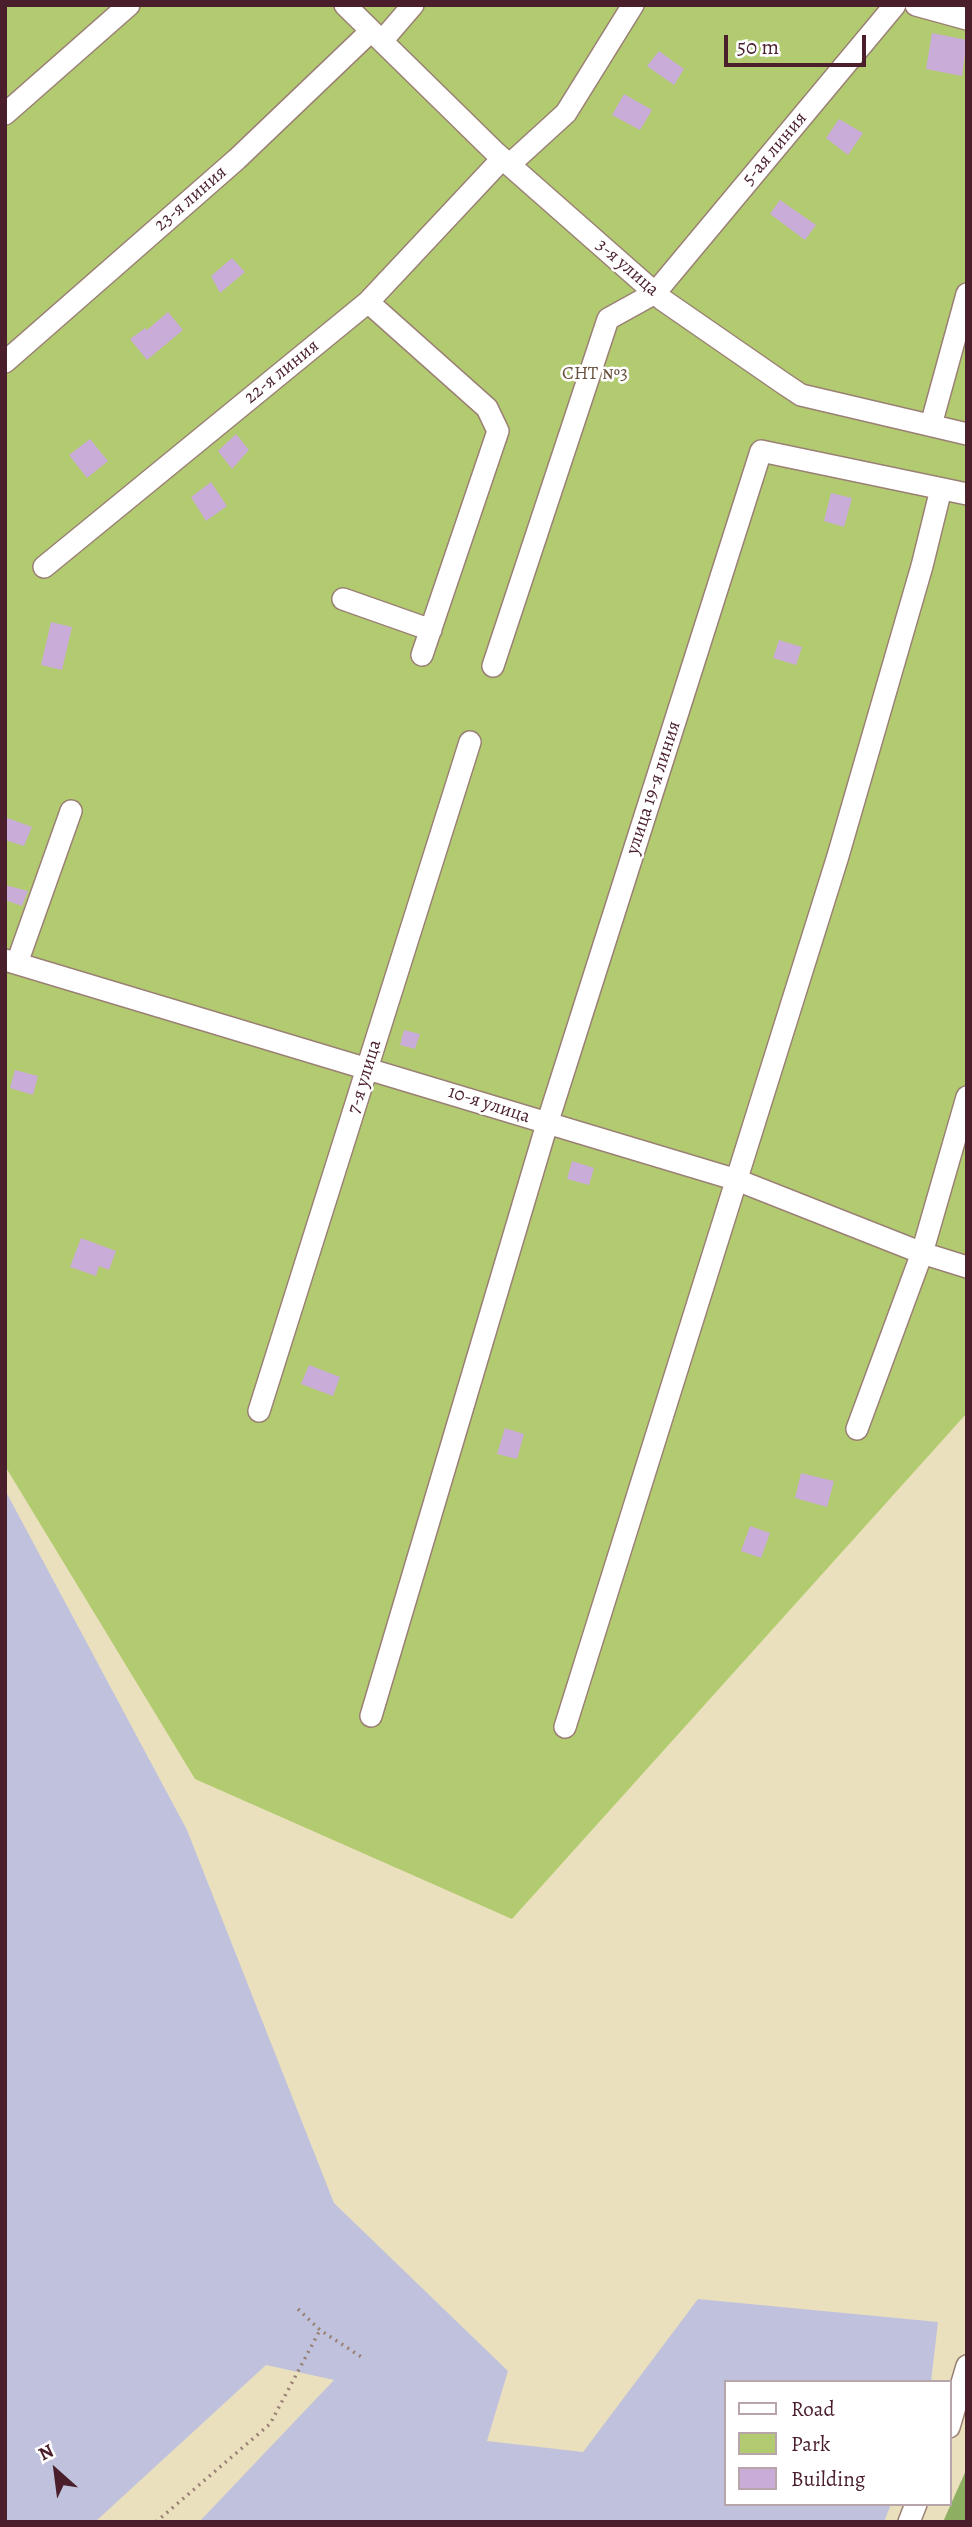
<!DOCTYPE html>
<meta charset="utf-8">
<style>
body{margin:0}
#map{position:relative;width:972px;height:2527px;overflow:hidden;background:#eae0bd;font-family:Alegreya,serif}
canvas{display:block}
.frame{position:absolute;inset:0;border:7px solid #4a1f2b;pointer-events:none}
.legend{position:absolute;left:724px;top:2380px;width:228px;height:126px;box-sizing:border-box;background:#fff;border:2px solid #b7a5aa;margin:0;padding:9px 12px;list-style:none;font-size:21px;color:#4a1f2b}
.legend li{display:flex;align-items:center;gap:14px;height:35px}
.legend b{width:35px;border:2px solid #b7a5aa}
.north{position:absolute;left:21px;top:2436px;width:70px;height:70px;-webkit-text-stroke:5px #fff;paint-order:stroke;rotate:332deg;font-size:19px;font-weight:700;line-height:28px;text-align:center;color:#4a1f2b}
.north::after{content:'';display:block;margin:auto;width:24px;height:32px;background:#4a1f2b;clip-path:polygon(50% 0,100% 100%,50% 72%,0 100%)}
.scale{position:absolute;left:724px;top:35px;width:142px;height:32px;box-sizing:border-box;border:4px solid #4a1f2b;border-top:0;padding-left:9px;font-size:21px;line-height:24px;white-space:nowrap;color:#4a1f2b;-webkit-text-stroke:5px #fff;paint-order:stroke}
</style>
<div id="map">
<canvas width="972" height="2527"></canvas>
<div class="frame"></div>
<ul class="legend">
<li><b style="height:9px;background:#fff"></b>Road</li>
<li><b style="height:19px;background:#b3cb70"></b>Park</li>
<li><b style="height:19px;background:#c9acd8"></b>Building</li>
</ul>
<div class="north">N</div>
<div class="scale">50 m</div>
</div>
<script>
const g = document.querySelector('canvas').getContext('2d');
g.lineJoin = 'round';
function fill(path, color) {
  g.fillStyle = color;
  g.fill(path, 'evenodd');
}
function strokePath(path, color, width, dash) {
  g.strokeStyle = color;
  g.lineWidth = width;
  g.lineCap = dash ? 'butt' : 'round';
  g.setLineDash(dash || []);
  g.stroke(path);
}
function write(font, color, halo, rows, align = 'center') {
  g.font = font + ' Alegreya,serif';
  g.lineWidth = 5;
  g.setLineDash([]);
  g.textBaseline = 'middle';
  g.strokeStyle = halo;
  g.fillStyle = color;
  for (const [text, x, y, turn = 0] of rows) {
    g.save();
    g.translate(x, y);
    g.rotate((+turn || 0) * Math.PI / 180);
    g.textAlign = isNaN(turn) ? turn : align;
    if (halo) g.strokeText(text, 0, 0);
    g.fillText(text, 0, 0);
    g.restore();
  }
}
fill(new Path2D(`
 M5,1490l182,340 147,373 174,168 -21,70 96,11 115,-153 240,23 -7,60h-206v122h166l-7,18h-685l135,-142 -68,-15 -171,157h-90z`), '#c0c2dd');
fill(new Path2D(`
 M5,5h962v1408l-455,506 -317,-140 -190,-313z`), '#b3cb70');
fill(new Path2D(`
 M967,2468v54h-24z`), '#8eaf62');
fill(new Path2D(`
 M932,33l35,7 -5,36 -36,-7z
 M659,51l25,18 -10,16 -27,-19z
 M624,94l28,16 -12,20 -28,-15z
 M839,119l24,14 -15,22 -22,-17z
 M780,200l36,25 -11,15 -35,-26z
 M232,258l13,14 -25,21 -9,-17z
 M168,312l15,18 -36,30 -17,-21 15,-11 2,2z
 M236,434l13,16 -17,19 -14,-18z
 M90,439l18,22 -21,17 -18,-23z
 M211,482l16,24 -21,15 -15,-24z
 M831,493l21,5 -8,29 -20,-6z
 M51,622l21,5 -10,43 -21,-5z
 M779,640l23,7 -6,18 -23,-7z
 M5,817l27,10 -8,19 -19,-6z
 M5,885l23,6 -6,15 -17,-6z
 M404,1030l16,4 -5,15 -15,-4z
 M15,1070l23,6 -5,19 -23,-7z
 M572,1161l22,7 -5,17 -22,-6z
 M81,1238l35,13 -7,19 -10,-4 -3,10 -26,-9z
 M309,1365l31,12 -7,19 -32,-12z
 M505,1428l19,6 -7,25 -20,-5z
 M801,1473l33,8 -7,26 -32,-9z
 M750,1526l20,7 -9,25 -20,-7z`), '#c9acd8');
const street = new Path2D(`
 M345,5l151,148 167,147 120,83 18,12 166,39
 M916,5l51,14
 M382,41l31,-36
 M5,114l124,-109
 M509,165l57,-52 67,-108
 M368,302l119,106 11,23 -76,224
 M5,362l232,-203 134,-128
 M931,425l36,-131
 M44,567l324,-265 134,-143
 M343,599l88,31
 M493,666l115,-347 47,-26 240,-288
 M5,960l732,220 185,73 45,14
 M17,963l54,-152
 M259,1411l211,-669
 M857,1429l65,-176 45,-156
 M371,1716l176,-592 214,-673 206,43
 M565,1727l273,-871 84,-290 19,-77
 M949,2427l18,-61
 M909,2522l7,-18`);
strokePath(street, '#9a8074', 24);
strokePath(new Path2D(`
 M298,2309l22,21 43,28
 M156,2522l114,-98 50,-94`), '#9a8074', 3.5, [2, 5]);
strokePath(street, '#fff', 21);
write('19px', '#4a1f2b', '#fff', [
 ["5-ая линия",775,149,-50],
 ["23-я линия",191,199,-41],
 ["3-я улица",627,268,41],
 ["22-я линия",282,372,-39],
 ["улица 19-я линия",654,788,-72],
 ["7-я улица",365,1077,-73],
 ["10-я улица",489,1105,18]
]);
write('19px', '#6a5340', '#fff', [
 ["СНТ №3",595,374]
]);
</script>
